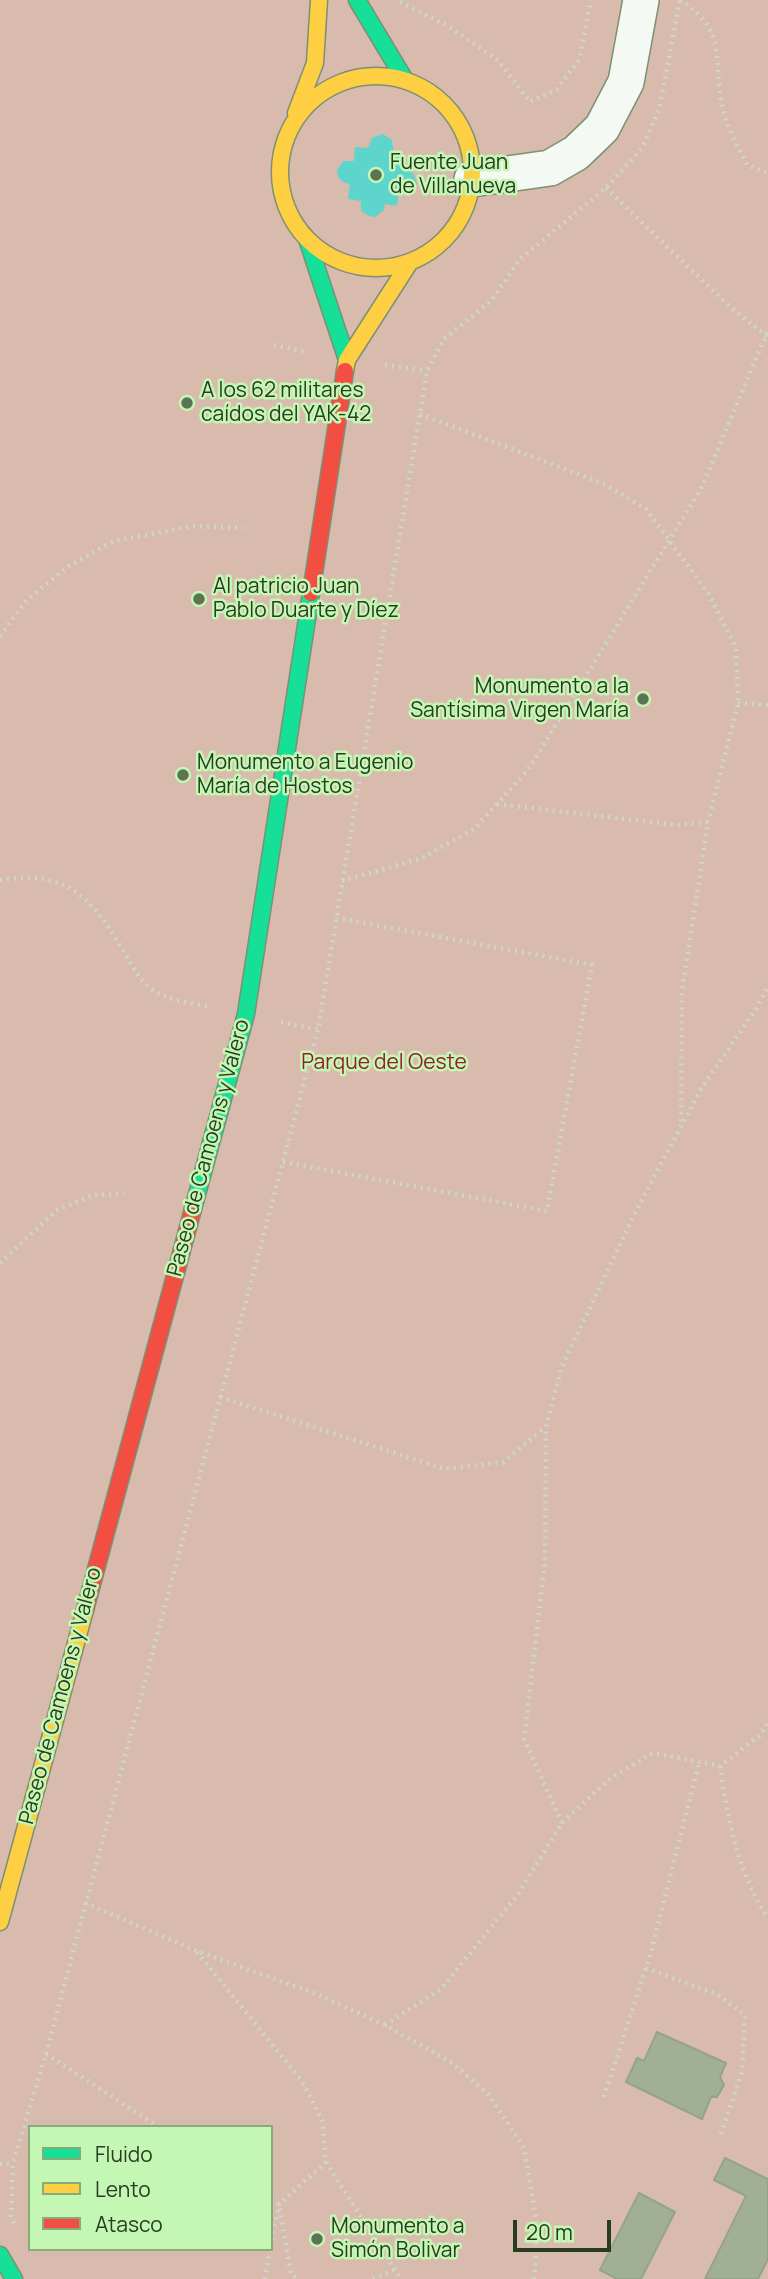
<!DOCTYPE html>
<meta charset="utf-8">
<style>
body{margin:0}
#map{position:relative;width:768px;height:2279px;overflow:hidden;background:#bfdab6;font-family:Manrope,sans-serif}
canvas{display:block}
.legend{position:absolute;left:28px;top:2125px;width:245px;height:126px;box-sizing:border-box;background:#c4f7b4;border:2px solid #86ac79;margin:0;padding:9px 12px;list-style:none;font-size:21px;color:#283c21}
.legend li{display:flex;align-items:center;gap:14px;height:35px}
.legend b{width:35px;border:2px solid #86ac79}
.scale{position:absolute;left:513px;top:2220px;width:98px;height:32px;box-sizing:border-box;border:4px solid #283c21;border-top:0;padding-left:9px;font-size:21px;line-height:24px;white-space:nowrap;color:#283c21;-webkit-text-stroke:5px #c4f7b4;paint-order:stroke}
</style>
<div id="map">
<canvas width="768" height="2279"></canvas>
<ul class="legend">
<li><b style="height:9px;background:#16e098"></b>Fluido</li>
<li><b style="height:9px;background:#ffcf43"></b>Lento</li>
<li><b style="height:9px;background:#f24e42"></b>Atasco</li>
</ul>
<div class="scale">20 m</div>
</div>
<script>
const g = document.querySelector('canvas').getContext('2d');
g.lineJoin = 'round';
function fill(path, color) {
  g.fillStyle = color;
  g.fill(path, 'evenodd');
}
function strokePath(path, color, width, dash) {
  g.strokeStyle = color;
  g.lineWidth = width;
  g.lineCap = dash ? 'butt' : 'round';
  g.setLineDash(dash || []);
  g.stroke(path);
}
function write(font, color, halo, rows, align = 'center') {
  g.font = font + ' Manrope,sans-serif';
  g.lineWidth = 5;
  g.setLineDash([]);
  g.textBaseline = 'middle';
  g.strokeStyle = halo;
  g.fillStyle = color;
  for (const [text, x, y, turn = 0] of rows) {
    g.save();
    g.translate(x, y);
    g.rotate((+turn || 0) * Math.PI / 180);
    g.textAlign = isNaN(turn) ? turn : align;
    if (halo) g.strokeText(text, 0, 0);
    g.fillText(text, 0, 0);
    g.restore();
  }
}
fill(new Path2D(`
 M0,0h768v2279h-768zM30,2127h241v122h-241z`), '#d8bbac');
fill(new Path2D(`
 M383,134l9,6 2,13 11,2 -2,13 8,1 6,14c-4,9 -9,8 -18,7l-2,16 -12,-2 -1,6 -9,7 -6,-1 -8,-5v-10l-13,-2 2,-15c-9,-2 -12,-4 -13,-14l6,-9h11l1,-14 13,1 4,-10z`), '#5dd4cc');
const building = new Path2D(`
 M657,2032l69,31 -6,14 4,8 -7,12h-6l-9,22 -76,-37 11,-24 7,3z
 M725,2158l43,21v80l-10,20h-53l41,-83 -32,-16z
 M639,2193l36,19 -34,67h-24l-17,-9z`);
fill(building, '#a1b092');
strokePath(building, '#95a486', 2);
const street = new Path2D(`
 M472,179l78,-11 26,-15 26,-25 24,-46 15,-82`);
const fast = new Path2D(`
 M357,0l48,80
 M307,239l40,121
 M193,1209l53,-195 65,-421
 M0,2255l14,24`);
const slow = new Path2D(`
 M280 172a96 96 0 1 1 192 0a96 96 0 1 1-192 0Z
 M296,113l19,-50 4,-63
 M345,371l2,-11 63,-98
 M0,1922l85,-312`);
const jam = new Path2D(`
 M311,593l34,-222
 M85,1610l108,-401`);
strokePath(street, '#7c9075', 38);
strokePath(fast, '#7c9075', 19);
strokePath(slow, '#7c9075', 19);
strokePath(jam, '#7c9075', 19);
strokePath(new Path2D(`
 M680,0c48,30 33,59 42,105 3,20 17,42 25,60l21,8
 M400,2l46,23 52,35 32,42 27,-13 22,-29 12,-60
 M606,188l123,118 39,31
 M274,345l33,7
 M385,365l42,6
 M420,414l184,70 42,25 62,84 28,55 2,55 -30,119 -26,168 -1,136
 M0,636l28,-37 41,-33 45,-25 80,-15 49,2
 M738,703l30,2
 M497,804l179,21 32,-3
 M0,880c64,-11 91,16 121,67 9,14 16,30 28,40 16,14 42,16 62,20
 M342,881l80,-23 52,-29 54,-59 174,-283 66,-157
 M281,1022l37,8
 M283,1162l264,49 45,-246 -255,-47
 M0,1263l57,-53 37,-15 30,-1
 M220,1397l225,72 59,-7 41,-35
 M720,1766c8,54 18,107 48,152
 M562,1823l-38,-84 21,-177 1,-135 16,-61 77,-161 62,-116 55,-80 12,-23
 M85,1903l112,48 117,42 71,32 67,38 37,32 35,53 14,82 -4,49
 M197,1952l105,129 20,39 4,42 -47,42 -8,40
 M646,1968l72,27 27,20 -3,57 -21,62
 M385,2025l56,-36 78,-96 43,-70 46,-43 45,-27 67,13 39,-30 9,-14
 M46,2054l113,73
 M604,2097l47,-145 48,-189
 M326,2162l75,117
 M0,2164l13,-1
 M271,2199l8,5 12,70 7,5
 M14,2223l-3,-5 2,-55 33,-109 272,-1024 109,-659 17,-32 47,-38 29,-42 86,-71 36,-40 17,-38 21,-110
 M265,2279l5,-30
 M373,2279l23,-10`), '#ced7cc', 4.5, [2, 5]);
strokePath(street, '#f5f9f4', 35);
strokePath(fast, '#16e098', 16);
strokePath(slow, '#ffcf43', 16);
strokePath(jam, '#f24e42', 16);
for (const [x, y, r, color] of [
 [376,175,7,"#5d7355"],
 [187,403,7,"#5d7355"],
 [199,599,7,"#5d7355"],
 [643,699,7,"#5d7355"],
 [183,775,7,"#5d7355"],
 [317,2239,7,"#5d7355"]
]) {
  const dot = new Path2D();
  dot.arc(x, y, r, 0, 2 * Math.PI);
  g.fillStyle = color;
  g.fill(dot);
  strokePath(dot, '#c4f7b4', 2.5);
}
write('21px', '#283c21', '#c4f7b4', [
 ["Fuente Juan",390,163],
 ["de Villanueva",390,187],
 ["A los 62 militares",201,391],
 ["caídos del YAK-42",201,415],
 ["Al patricio Juan",213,587],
 ["Pablo Duarte y Díez",213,611],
 ["Monumento a la",629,687,"right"],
 ["Santísima Virgen María",629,711,"right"],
 ["Monumento a Eugenio",197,763],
 ["María de Hostos",197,787],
 ["Monumento a",331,2227],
 ["Simón Bolivar",331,2251]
], 'left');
write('21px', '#941c2f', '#c4f7b4', [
 ["Parque del Oeste",384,1063]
]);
write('21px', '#283c21', '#c4f7b4', [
 ["Paseo de Camoens y Valero",209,1148,-75],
 ["Paseo de Camoens y Valero",61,1696,-75]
]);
</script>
